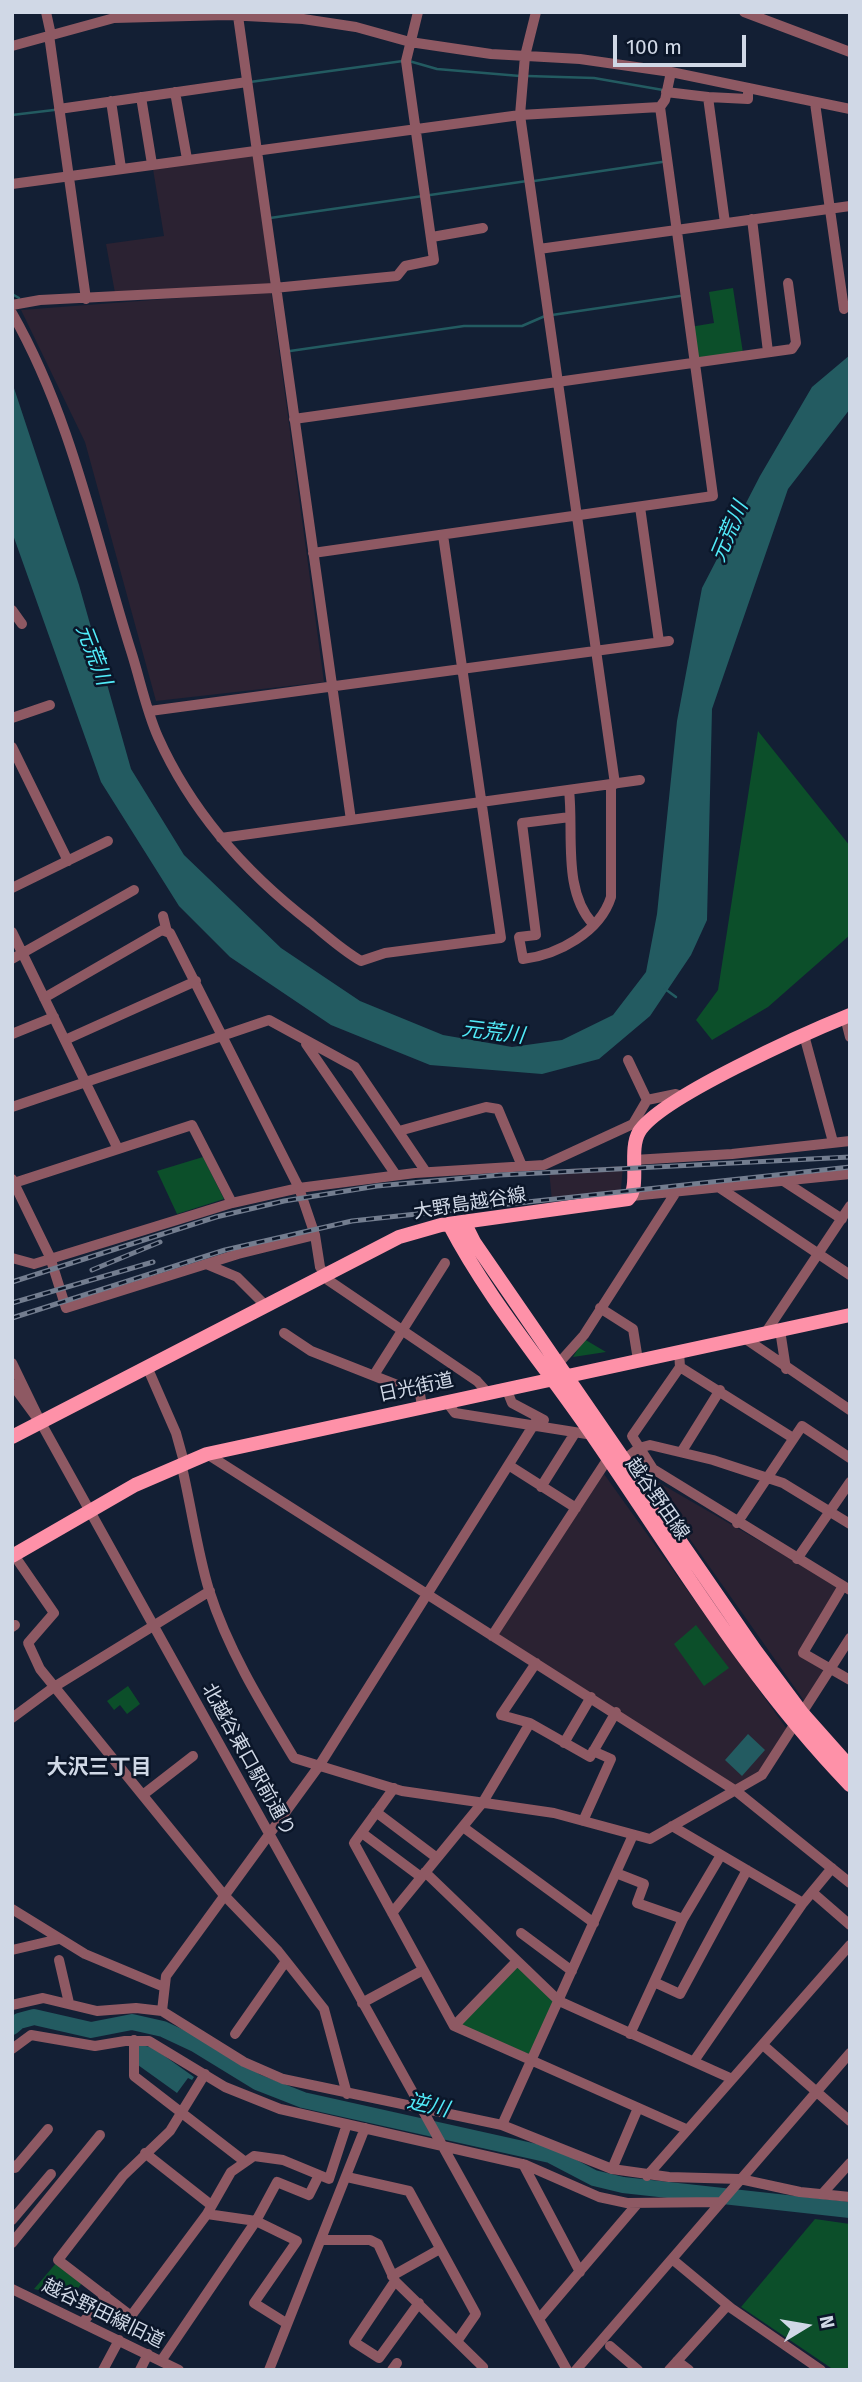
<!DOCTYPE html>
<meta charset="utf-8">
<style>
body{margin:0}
#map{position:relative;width:862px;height:2382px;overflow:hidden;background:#131f34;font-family:"Fira Sans",sans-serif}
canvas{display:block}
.frame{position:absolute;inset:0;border:14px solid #d0d8e6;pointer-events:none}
.north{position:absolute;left:771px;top:2291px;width:70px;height:70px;-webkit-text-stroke:5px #0b1629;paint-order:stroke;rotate:79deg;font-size:19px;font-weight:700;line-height:28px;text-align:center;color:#d0d8e6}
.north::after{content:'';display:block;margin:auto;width:24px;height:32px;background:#d0d8e6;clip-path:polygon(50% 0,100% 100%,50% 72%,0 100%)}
.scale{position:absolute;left:613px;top:35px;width:133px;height:32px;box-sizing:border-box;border:4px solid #d0d8e6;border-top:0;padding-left:9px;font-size:21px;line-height:24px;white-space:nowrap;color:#d0d8e6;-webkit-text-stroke:5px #0b1629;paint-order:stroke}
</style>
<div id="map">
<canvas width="862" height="2382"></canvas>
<div class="frame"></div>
<div class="north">N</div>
<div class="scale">100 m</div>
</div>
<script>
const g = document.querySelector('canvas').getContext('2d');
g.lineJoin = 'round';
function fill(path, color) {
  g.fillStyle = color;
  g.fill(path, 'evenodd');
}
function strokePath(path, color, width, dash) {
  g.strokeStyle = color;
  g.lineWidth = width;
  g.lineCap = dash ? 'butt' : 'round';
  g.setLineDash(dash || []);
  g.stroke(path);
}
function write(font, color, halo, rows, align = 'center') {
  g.font = font + ' "Fira Sans","Noto Sans JP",sans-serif';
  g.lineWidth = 5;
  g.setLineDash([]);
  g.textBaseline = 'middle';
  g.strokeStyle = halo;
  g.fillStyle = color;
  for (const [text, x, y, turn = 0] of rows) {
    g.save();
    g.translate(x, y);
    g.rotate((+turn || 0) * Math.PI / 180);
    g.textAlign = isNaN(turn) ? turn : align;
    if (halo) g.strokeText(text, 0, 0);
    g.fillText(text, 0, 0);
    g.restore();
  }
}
fill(new Path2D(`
 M254,154l17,131 -156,8 -9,-49 58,-8 -11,-67z
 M271,291l53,391 -168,19 -71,-259 -64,-132z
 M623,1166l-2,23 -5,5 -64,7 -3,-31z
 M604,1474l185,258 -29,40 -24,15 -239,-152z
 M644,1474l195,113 -39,66 26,16 -21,33z`), '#2b2232');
fill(new Path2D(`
 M733,288l10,65 -48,8 -5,-34 24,-4 -5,-31z
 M758,731l92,115v89l-82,72 -56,33 -16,-20 22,-30z
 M203,1157l21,42 -47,15 -20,-43z
 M584,1339l22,13 -33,5z
 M696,1625l33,43 -25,18 -30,-42z
 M128,1686l12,18 -13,10 -7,-9 -6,5 -7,-9z
 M517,1965l37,36 -23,54 -71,-30z
 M815,2219l35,5v146h-16l-93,-63z
 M57,2262l26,20 -12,15 -37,-8z`), '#0c4f2a');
fill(new Path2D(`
 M850,355v54l-62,80 -76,220 -5,211 -16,35 -41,61 -51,43 -57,15 -112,-9 -99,-40 -101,-68 -51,-51 -78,-124 -89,-250v-150l67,203 52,184 53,86 97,93 79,53 83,34 69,12 50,-7 51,-25 33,-43 11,-58 20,-193 25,-133 58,-112 52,-89z
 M748,1734l17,16 -23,26 -17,-16z
 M139,2045l13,2 42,30 -2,3 -4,-2 -11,15 -39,-28z`), '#235b61');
strokePath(new Path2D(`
 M409,61l28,8 83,7
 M527,76l67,2 69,12
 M250,82l153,-21
 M12,115l42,-5
 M534,181l128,-19
 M430,195l97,-14
 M270,218l153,-22
 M12,294l7,4
 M552,315l128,-19
 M290,351l174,-25h58l23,-10
 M665,989l11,8`), '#235b61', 2.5);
strokePath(new Path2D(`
 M12,2027l7,-6 15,-4 57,13 41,-8 31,7 32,15 62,38 46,18 247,55 44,23 29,7 227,25`), '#235b61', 16);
strokePath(new Path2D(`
 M46,12l5,23
 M536,12l-11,44 -5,59 95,669
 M744,12l106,40
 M238,16l113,804
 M49,35l37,264
 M12,46l102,-28 113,-3 76,4 53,8 54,15 81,12 89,5 91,13 179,37
 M175,92l12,67
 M666,92l42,5
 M141,97l11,67
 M111,101l10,67
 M815,103l29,206
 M59,109l188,-27
 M12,184l508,-69 140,-8 5,-7 6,-28
 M752,219l16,133
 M725,223l-17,-126 40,2v-10
 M432,237l51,-9
 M539,249l311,-43
 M12,305l28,-5 234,-12 123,-12 8,-10 29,-6 -28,-199 12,-49
 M12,313c60,105 83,224 119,338 9,28 15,59 27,86 34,76 88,136 153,186 17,14 31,27 50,38l24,-8 116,-15 -58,-403
 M294,419l498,-70 4,-6 -8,-60
 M640,507l19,135
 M313,553l400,-57 -53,-389
 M12,610l10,14
 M150,711l519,-70
 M12,718l38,-13
 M12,747l56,114
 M569,790c5,43 -7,100 24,134
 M570,817l-48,6 14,112 -17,2 4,22c35,-4 77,-27 88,-62v-112
 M221,838l419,-58
 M12,888l96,-47
 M163,916l4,16
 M12,932l106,217
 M12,959l122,-69
 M44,998l118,-68 8,3 129,255 16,47
 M845,1017l5,20
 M12,1034l42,-17
 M804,1035l29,107
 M65,1040l131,-59
 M306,1044l90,131
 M628,1060l19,40 29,-6 7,3
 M12,1107l257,-87 86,47 71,105
 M633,1124l14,-24
 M399,1131l87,-24 12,2 24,57
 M634,1160l98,-6 118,-13
 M12,1179l38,78 16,51 172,-54 77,-19 5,32 8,13 149,101 10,11
 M782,1180l60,39
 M14,1183l178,-58 40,78
 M720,1188l130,87
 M632,1196l218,-22
 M12,1258l22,6 198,-61 67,-15 116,-15 129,-8 89,-41 11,1
 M206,1264l31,13 30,30
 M600,1308l33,21 5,31
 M780,1330l6,39
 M766,1332l84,-126
 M284,1333l27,18 109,43 2,12
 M743,1337l107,73
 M679,1351l1,16 -48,69 21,33 197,121
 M12,1363l29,60 526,947
 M558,1364l26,-29 92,-143
 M680,1367l113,71
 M148,1369l28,64 8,29
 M374,1375l71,-112
 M12,1384l25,34
 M506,1388l6,15 32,17
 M446,1401l9,12 138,22
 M682,1451l38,-61
 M207,1454l529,337 114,92
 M624,1460l15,-12 11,-3 63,15 70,23 67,41
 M181,1463c10,41 16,88 28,127 19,60 53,115 85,168l108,33 152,22 96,26 112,-64 88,-137
 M510,1466l66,42
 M541,1487l34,-54
 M737,1523l65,-97 48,32
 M14,1555l40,58 -26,30 12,26 183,225 55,57 46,58 23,85
 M797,1559l53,-77
 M843,1586l-40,67 47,27
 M12,1627l3,-2
 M492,1636l115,-176
 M536,1663l-35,52 29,8 60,34 26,-45
 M12,1718l42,-31 156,-96
 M564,1743l27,-46
 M394,1788l-40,55 100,183 232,103
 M144,1794l49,-38
 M376,1812l61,46
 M583,1821l28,-62 -18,-8
 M672,1826l131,77
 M463,1827l131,96
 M362,1833l59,44
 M425,1872l134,129 171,77
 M616,1873l28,11 -7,19 46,16
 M812,1892l38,33
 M12,1909l73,45 79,33
 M392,1913l91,-111 47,-79
 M521,1933l51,38
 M12,1950l47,-11
 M59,1960l10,43
 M654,1982l26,12 67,-124
 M362,2003l61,-33
 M12,2005l31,-7 54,13 39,-3 26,3 82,51 39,17 219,46 110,44 57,8 71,2 60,13 50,5
 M162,2011l4,-35 153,-210 219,-348
 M454,2026l63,-65
 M235,2034l51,-73
 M630,2034l53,-115 38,-64
 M134,2040v36l110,85
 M763,2045l87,76
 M12,2049l19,-14 64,11 30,-5h24l76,46 55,22 246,56 73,32 28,6 93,-1
 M694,2061l109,-158 29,-35
 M205,2074l-35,57 -47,45 -65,84 73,56 76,-102 24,-42 23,-16 29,4 46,19 18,-55
 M502,2125l131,-290
 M145,2153l66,52
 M523,2164l57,108
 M12,2165l3,3 33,-39
 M612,2169l26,-61
 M647,2176l203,-231
 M347,2177l62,14 67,123 -18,26
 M823,2193l27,-30
 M207,2214l49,7 41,20 -43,62 32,20
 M12,2220l39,-46
 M322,2240h48l8,4 17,37 88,86 -2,3
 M12,2243l88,-108
 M672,2259l59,49 90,62
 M392,2276l48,-27
 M395,2281l-41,61 25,16 40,-55
 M12,2289l167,81
 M539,2319l99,-116
 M83,2322l23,-26
 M610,2346l28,24
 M161,2361l95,-140 21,-39 32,13 10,-20
 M677,2361l12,9
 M103,2370l16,-30
 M140,2370l8,-16
 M269,2370l96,-242
 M392,2370l5,-7
 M576,2370l274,-317
 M669,2370l58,-64`), '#8e5963', 10);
strokePath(new Path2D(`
 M464,1222l10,20 281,408 47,63 48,54
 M449,1224c40,77 98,144 146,215 81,118 155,243 255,346
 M12,1437l387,-200 42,-12 187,-26c13,-12 0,-48 11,-67 20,-34 169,-100 211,-117
 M12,1556l123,-71 72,-31 643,-139`), '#fe91a8', 14);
const rail = new Path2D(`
 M92,1270l68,-28
 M12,1282l204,-65 68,-16 93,-15 123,-11 350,-18
 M12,1303l141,-41
 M12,1318l213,-68 127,-29 498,-54`);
strokePath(rail, '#737d8f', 5);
strokePath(rail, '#0b1629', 2.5, [8]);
write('19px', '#d0d8e6', '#0b1629', [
 ["大野島越谷線",470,1204,-9],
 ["日光街道",416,1388,-12],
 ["越谷野田線",657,1499,55],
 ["北越谷東口駅前通り",248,1760,61],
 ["越谷野田線旧道",103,2314,26]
]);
write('italic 21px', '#51ebf9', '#0b1629', [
 ["元荒川",730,532,-67],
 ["元荒川",93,655,69],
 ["元荒川",493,1033,7],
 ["逆川",428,2106,13]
]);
write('bold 21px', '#d0d8e6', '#0b1629', [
 ["大沢三丁目",99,1768]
]);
</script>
